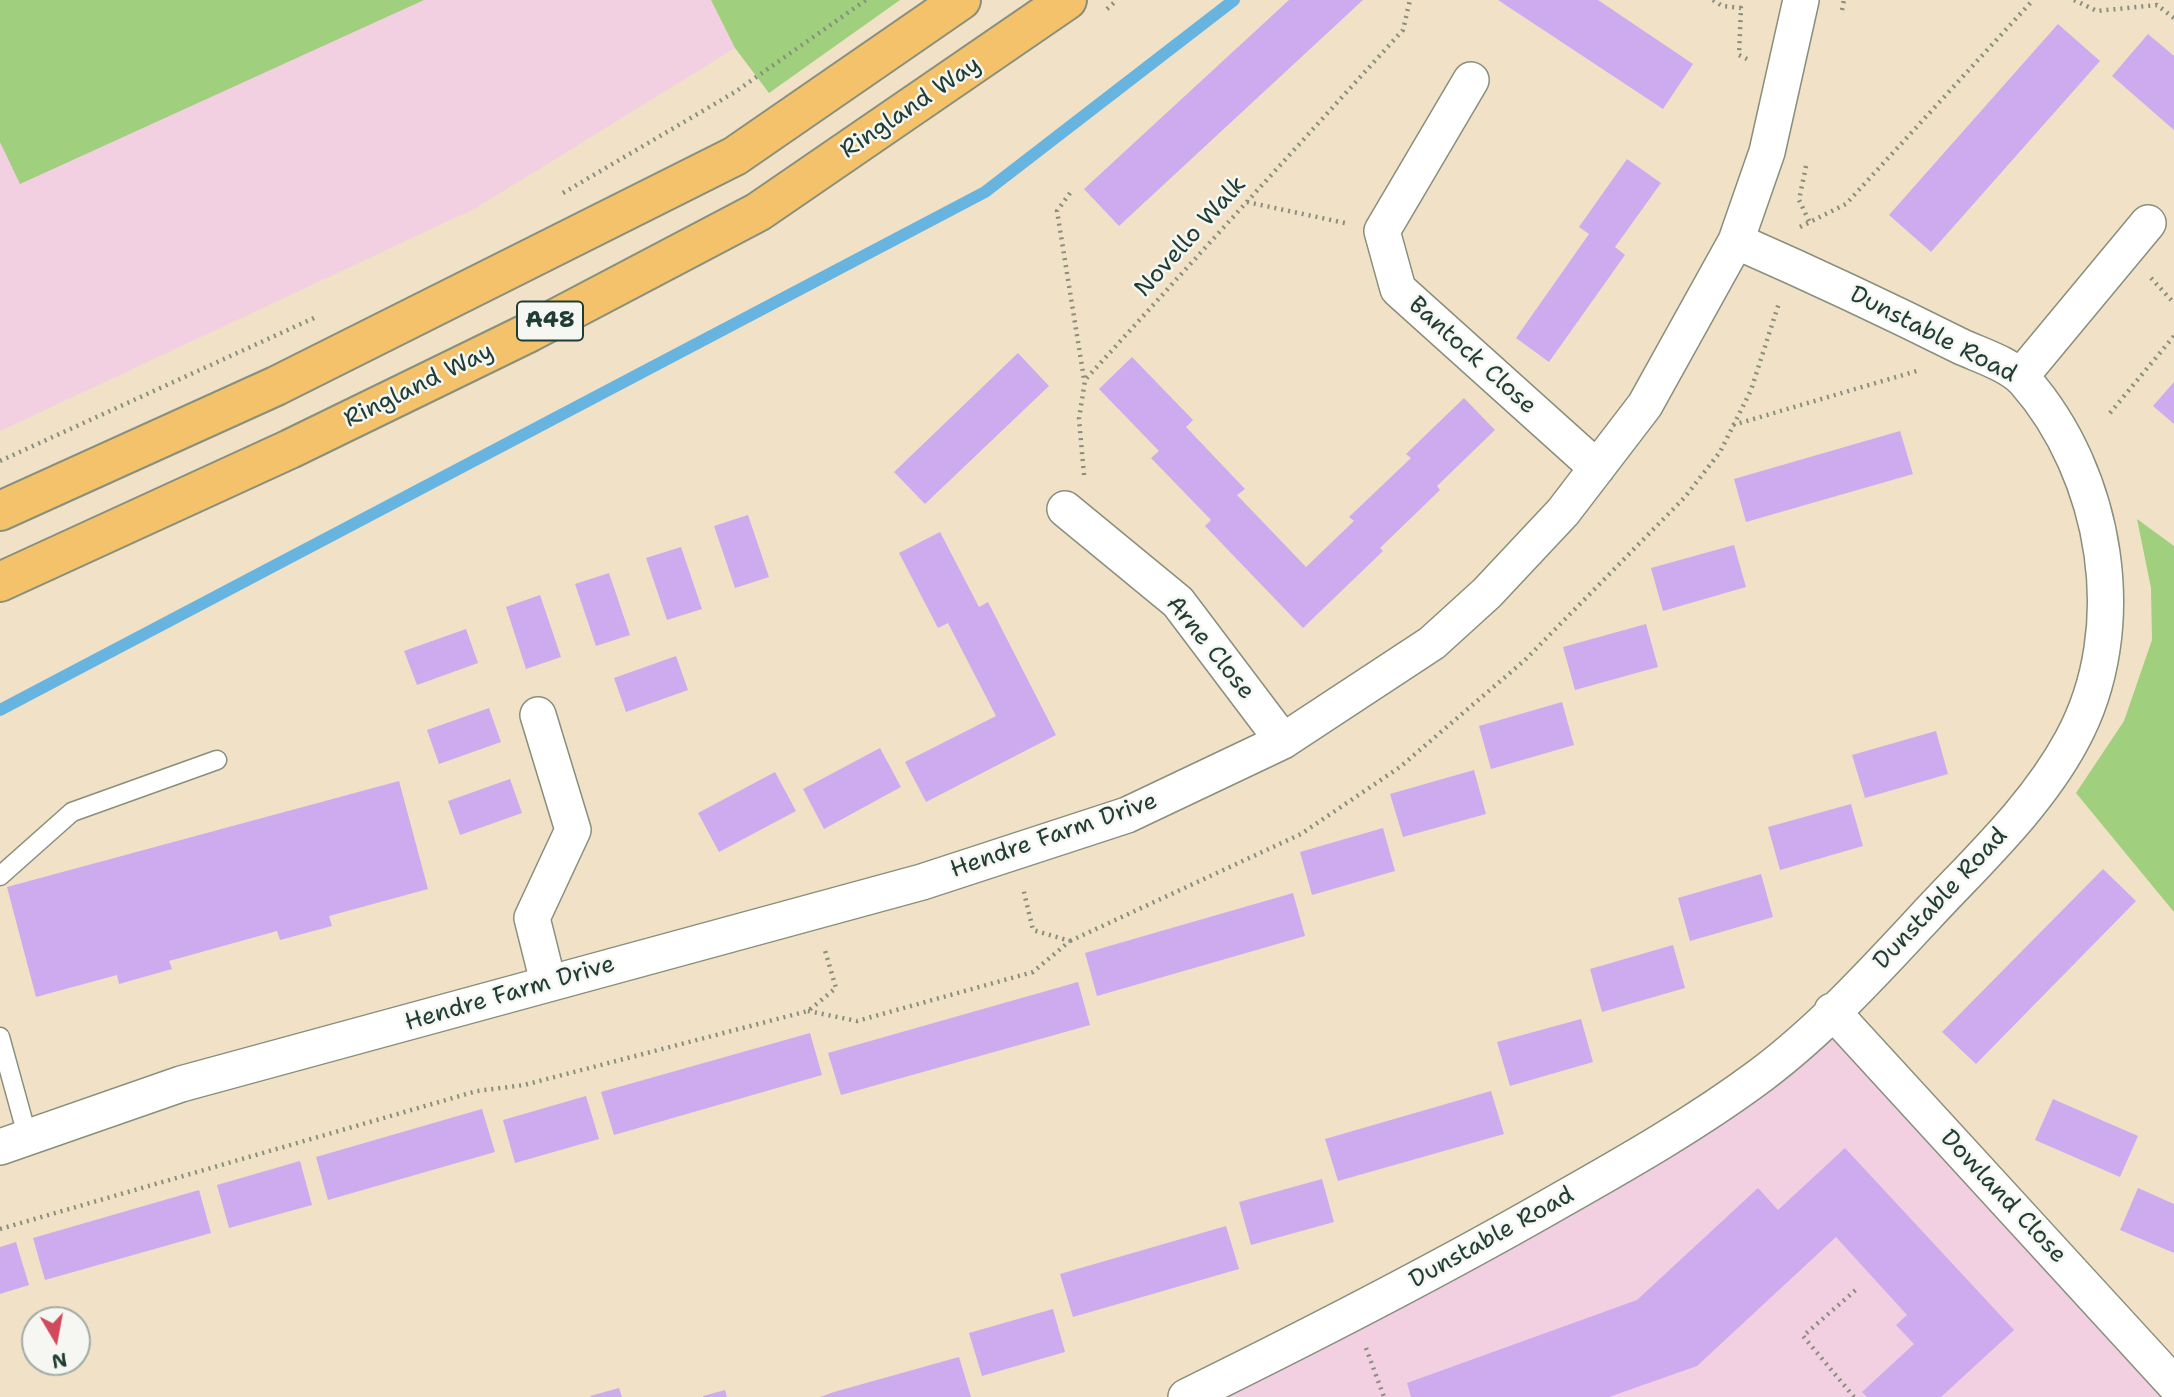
<!DOCTYPE html>
<style>
body{margin:0}
#map{position:relative;width:2174px;height:1397px;overflow:hidden;background:#f1e1c6;font-family:"Shantell Sans",sans-serif}
canvas{display:block}
.north{position:absolute;left:21px;top:1306px;width:70px;height:70px;box-sizing:border-box;background:#f6f6f2;border:2px solid #a0aca6;border-radius:50%;rotate:170deg;font-size:19px;font-weight:700;line-height:28px;text-align:center;color:#1f3d34}
.north::after{content:'';display:block;margin:auto;width:24px;height:32px;background:#d1495b;clip-path:polygon(50% 0,100% 100%,50% 72%,0 100%)}
</style>
<div id="map">
<canvas width="2174" height="1397"></canvas>
<div class="north">N</div>
</div>
<script>
const g = document.querySelector('canvas').getContext('2d');
g.lineJoin = 'round';
function fill(path, color) {
  g.fillStyle = color;
  g.fill(path, 'evenodd');
}
function strokePath(path, color, width, dash) {
  g.strokeStyle = color;
  g.lineWidth = width;
  g.lineCap = dash ? 'butt' : 'round';
  g.setLineDash(dash || []);
  g.stroke(path);
}
function write(font, color, halo, rows, align = 'center') {
  g.font = font + ' "Shantell Sans",sans-serif';
  g.lineWidth = 5;
  g.setLineDash([]);
  g.textBaseline = 'middle';
  g.strokeStyle = halo;
  g.fillStyle = color;
  for (const [text, x, y, turn = 0] of rows) {
    g.save();
    g.translate(x, y);
    g.rotate((+turn || 0) * Math.PI / 180);
    g.textAlign = isNaN(turn) ? turn : align;
    if (halo) g.strokeText(text, 0, 0);
    g.fillText(text, 0, 0);
    g.restore();
  }
}
fill(new Path2D(`
 M0,0h711l24,48 -259,160 -476,223z
 M1832,1011l342,386h-988l318,-165z`), '#f2cfe1');
fill(new Path2D(`
 M0,0h424l-404,184 -20,-42z
 M711,0h189l-131,93 -34,-45z
 M2137,519l37,27v366l-98,-119 48,-72 28,-81 -1,-52z`), '#a0cf7d');
strokePath(new Path2D(`
 M0,710l985,-518 249,-192`), '#67b4e0', 12);
fill(new Path2D(`
 M1289,0h74l-244,226 -35,-37z
 M1498,0h100l95,64 -30,45z
 M2058,24l42,37 -169,191 -42,-37z
 M2148,34l26,22v74l-62,-54z
 M1627,159l34,24 -46,64 10,8 -76,107 -33,-24 73,-104 -10,-7z
 M1018,353l31,33 -124,118 -31,-32z
 M1132,357l61,63 -7,7 59,62 -8,6 69,72 48,-46 -5,-4 62,-59 -5,-4 58,-56 31,32 -58,56 3,4 -60,58 3,3 -80,77 -98,-102 6,-6 -60,-62 8,-7 -60,-62z
 M2174,382v42l-21,-18z
 M1900,431l13,43 -167,48 -12,-43z
 M748,515l21,62 -34,11 -21,-62z
 M940,532l39,75 9,-5 68,133 -130,67 -21,-40 91,-46 -48,-93 -10,5 -39,-75z
 M1734,545l12,42 -83,24 -12,-43z
 M681,547l21,62 -35,11 -21,-62z
 M609,573l21,62 -34,11 -21,-62z
 M540,595l21,62 -35,12 -20,-62z
 M1646,624l12,43 -83,23 -12,-43z
 M466,629l12,34 -61,22 -13,-34z
 M676,656l12,34 -62,22 -12,-34z
 M1562,702l12,43 -83,24 -12,-43z
 M489,708l12,34 -62,22 -12,-34z
 M1936,731l12,43 -83,24 -13,-43z
 M880,748l21,39 -77,42 -21,-40z
 M1474,770l12,44 -83,23 -13,-43z
 M775,772l21,39 -77,41 -21,-39z
 M510,779l12,34 -62,22 -12,-34z
 M399,781l29,108 -99,27 3,10 -52,14 -3,-9 -108,30 3,8 -53,15 -2,-9 -81,22 -29,-110z
 M1851,804l12,42 -83,24 -12,-43z
 M1383,828l12,43 -83,24 -12,-43z
 M2103,869l33,32 -160,163 -34,-32z
 M1761,874l12,43 -83,24 -12,-43z
 M1293,893l12,43 -208,60 -12,-43z
 M1673,945l12,43 -83,24 -12,-43z
 M1078,982l12,43 -249,70 -13,-42z
 M1581,1019l12,43 -83,24 -13,-44z
 M810,1033l12,42 -208,60 -13,-43z
 M1491,1091l13,43 -166,47 -13,-42z
 M586,1096l13,43 -84,24 -12,-43z
 M2053,1099l85,37 -18,41 -85,-37z
 M482,1109l13,43 -167,48 -12,-43z
 M1845,1148l169,182 -73,67h-74l-5,-5 52,-48 -18,-19 11,-10 -71,-78 -139,129 -88,31h-198l-4,-14 230,-83 121,-112 20,22z
 M300,1161l12,44 -83,23 -12,-43z
 M1322,1179l12,43 -83,23 -12,-43z
 M2138,1188l36,16v49l-54,-23z
 M199,1190l12,43 -166,47 -12,-42z
 M1226,1226l13,43 -166,48 -13,-43z
 M16,1242l13,43 -29,9v-47z
 M1053,1309l12,43 -83,24 -13,-43z
 M959,1357l12,40h-151l14,-5z
 M619,1388l3,9h-31l-1,-1z
 M725,1390l2,7h-24v-1z`), '#ceabef');
const service = new Path2D(`
 M0,876l72,-64 145,-52
 M0,1037l27,98`);
const minor = new Path2D(`
 M1471,80l-89,151 16,58 199,179
 M2021,376l127,-153
 M1065,509l113,93 105,139
 M538,715l35,115 -41,88 16,64
 M1832,1011l342,373
 M0,1147l181,-63 741,-202 205,-67 156,-74 149,-98 55,-50 76,-81 82,-107 91,-164 31,-89 34,-152
 M1186,1397c126,-62 251,-126 373,-196 69,-39 139,-79 202,-126 60,-45 114,-104 165,-159 51,-55 110,-109 146,-176 61,-112 35,-266 -48,-360 -15,-16 -45,-25 -64,-34 -74,-37 -149,-72 -224,-105`);
const primary = new Path2D(`
 M0,511l276,-125 459,-230 226,-156
 M0,582l290,-133 240,-117 228,-120 309,-212`);
strokePath(service, '#888f7d', 21);
strokePath(minor, '#888f7d', 38);
strokePath(primary, '#888f7d', 42);
strokePath(new Path2D(`
 M1713,0l9,6 19,2 -2,47 10,5
 M2074,0l23,11 60,-6 17,13
 M1107,9l10,-9
 M1842,10l2,-10
 M1806,166l-7,34 10,21
 M563,193l172,-101 131,-92
 M1070,193l-13,18 27,168
 M1247,202l98,21
 M1800,227l46,-23 187,-204
 M2151,278l23,25
 M2110,413l64,-77
 M1733,425l187,-55
 M0,461l314,-143
 M1084,475l-5,-56 6,-39 318,-350 7,-30
 M1070,941l231,-107 99,-67 125,-107 160,-163 35,-45 31,-62 28,-87
 M808,1011l49,10 176,-49 37,-31 -37,-11 -10,-42
 M0,1229l477,-138 47,-6 284,-74 28,-23 -12,-41
 M1366,1348l18,49
 M1854,1397l-51,-61 55,-48`), '#888f7d', 4.5, [2, 5]);
strokePath(service, '#fff', 18);
strokePath(minor, '#fff', 35);
strokePath(primary, '#f3c26a', 38);
for (const [x, y, w] of [
 [550,321,66]
]) {
  const box = new Path2D();
  box.roundRect(x - w / 2, y - 19.5, w, 39, 5);
  g.fillStyle = '#f6f6f2';
  g.fill(box);
  strokePath(box, '#1f3d34', 2);
}
write('bold 23px', '#1f3d34', null, [
 ["A48",550,321]
]);
write('24px', '#1f3d34', '#f6f6f2', [
 ["Ringland Way",911,108,-34],
 ["Novello Walk",1191,237,-48],
 ["Dunstable Road",1933,335,27],
 ["Bantock Close",1472,356,42],
 ["Ringland Way",419,386,-26],
 ["Arne Close",1210,648,51],
 ["Hendre Farm Drive",1054,836,-19],
 ["Dunstable Road",1941,899,-47],
 ["Hendre Farm Drive",510,994,-16],
 ["Dowland Close",2003,1197,47],
 ["Dunstable Road",1492,1238,-29]
]);
</script>
